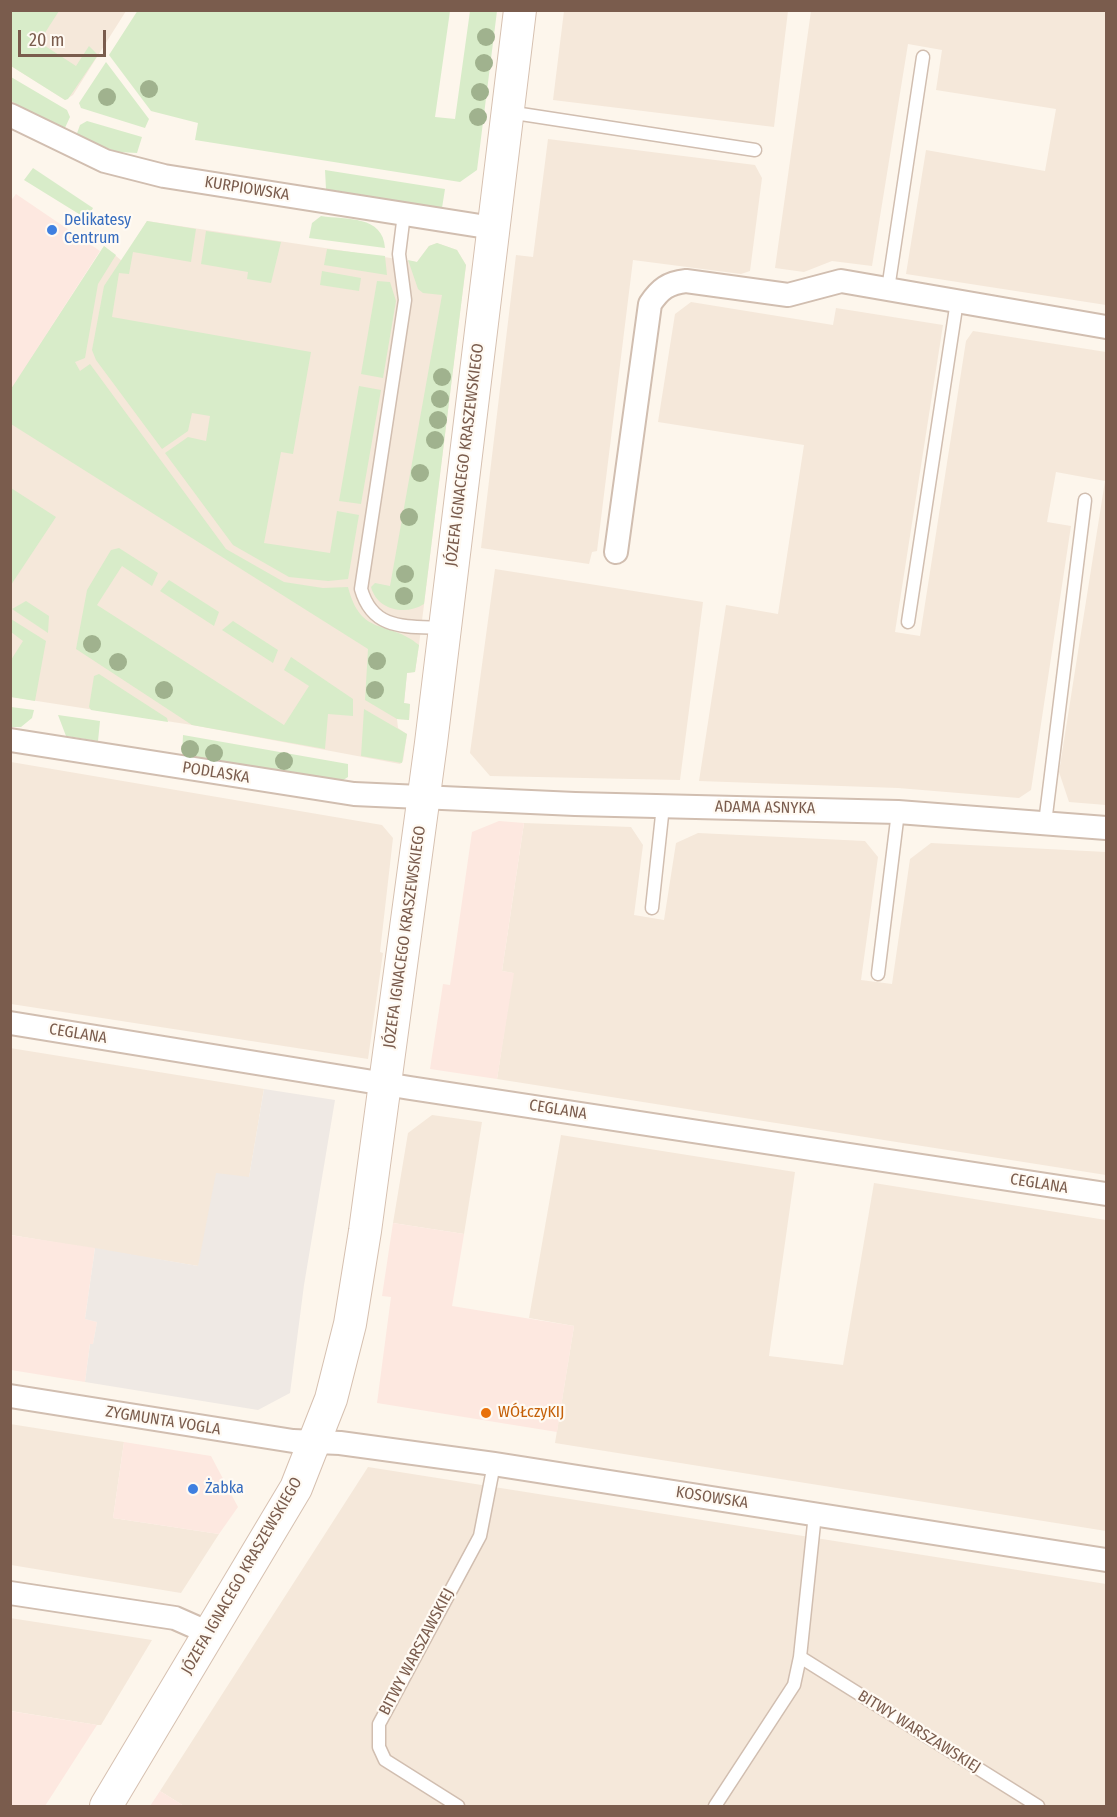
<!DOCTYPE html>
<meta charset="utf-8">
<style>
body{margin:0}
#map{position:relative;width:1117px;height:1817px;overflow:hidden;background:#fdf6ec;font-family:"Fira Sans Condensed",sans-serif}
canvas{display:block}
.frame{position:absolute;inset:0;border:12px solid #7a5c4d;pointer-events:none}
.scale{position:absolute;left:18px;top:30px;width:88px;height:27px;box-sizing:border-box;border:3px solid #7a5c4d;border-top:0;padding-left:8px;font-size:18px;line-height:21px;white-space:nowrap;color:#7a5c4d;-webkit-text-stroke:4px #fffaf3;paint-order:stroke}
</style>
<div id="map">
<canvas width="1117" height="1817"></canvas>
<div class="frame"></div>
<div class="scale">20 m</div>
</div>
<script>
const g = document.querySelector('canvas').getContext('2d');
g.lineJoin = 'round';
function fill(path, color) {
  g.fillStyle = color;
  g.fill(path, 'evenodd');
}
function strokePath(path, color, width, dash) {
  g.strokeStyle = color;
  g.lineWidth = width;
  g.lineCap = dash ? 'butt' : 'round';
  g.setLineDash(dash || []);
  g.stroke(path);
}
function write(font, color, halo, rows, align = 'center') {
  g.font = font + ' "Fira Sans Condensed",sans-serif';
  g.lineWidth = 4.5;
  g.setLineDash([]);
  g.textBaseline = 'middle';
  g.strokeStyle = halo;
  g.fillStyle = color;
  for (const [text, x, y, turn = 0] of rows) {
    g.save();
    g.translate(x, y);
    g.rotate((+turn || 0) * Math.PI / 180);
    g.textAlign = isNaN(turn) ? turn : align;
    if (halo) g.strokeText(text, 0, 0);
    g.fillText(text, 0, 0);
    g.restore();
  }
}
fill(new Path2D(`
 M10,11h116l-53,84 -8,5 -54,-34z
 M564,11h224l-14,116 -221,-27z
 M811,11h295v294l-200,-31 20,-124 119,21 11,-62 -120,-19 6,-40 -34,-6 -36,222 -40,-5 -28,11 -29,-4z
 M548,139l207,26 7,13 -12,93 -9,3 -108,-14 -36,291 -5,1 -3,12 -108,-16 35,-293 17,2z
 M147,221l270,41 12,-16 8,-3 20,7 9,15 -47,380 -4,27 -8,1 -3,30 6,1 -1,16 -12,-1 1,9 9,6 -4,27 -3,3 -208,-39 -181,-28 -1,-308 94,-143 18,15z
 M691,302l142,23 3,-17 107,17 -48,307 25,4 46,-295 7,-10 133,21v453l-37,-3 -10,-30 46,-291 -49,-9 -9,50 24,4 -40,264 -12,8 -121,-10 -199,-7 27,-176 52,9 26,-169 -146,-23 17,-108z
 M495,569l208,33 -23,178 -190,-4 -20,-23z
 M11,762l371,63 11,13 -13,114 3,1 -15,106 -357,-55z
 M524,823l107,4 12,18 -9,70 30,5 12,-77 22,-10 167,8 13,16 -17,123 31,4 18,-125 21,-16 175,9v323l-609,-96 16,-106 -11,-2z
 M10,1048l254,41 -15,89 -51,88 -187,-31z
 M432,1115l50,7 -18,112 -71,-11 15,-90z
 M561,1135l234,37 -26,184 74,9 31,-182 232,37v311l-551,-88 19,-117 -45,-8z
 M10,1424l114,18 -11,76 106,16 -38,59 -170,-28z
 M368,1467l738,117v222h-922l-24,-15z
 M10,1618l142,22 -51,85h-4l-86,-14z`), '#f5e8da');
fill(new Path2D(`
 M16,194l84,57 -89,138 -1,-187z
 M499,821l25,2 -22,148 12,2 -17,106 -67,-10 13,-85 7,1 22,-153z
 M393,1223l71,11 -12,72 122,20 -17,106 -180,-29 14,-106 -9,-1z
 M10,1235l85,13 -10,71 12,3 -4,22h-3l-5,38 -74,-12z
 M124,1442l87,14 27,51 -19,27 -106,-16z
 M10,1711l87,14 -52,81h-34z
 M160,1791l24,15h-34z`), '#fde8e0');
fill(new Path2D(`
 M264,1089l71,11 -31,185 -14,108 -32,17 -173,-28 5,-38h3l4,-22 -12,-3 10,-71 103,18 18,-93 33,4z`), '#efe9e4');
fill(new Path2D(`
 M138,10l312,1 -15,106 20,2 15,-108h27l-20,159 -17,12 -265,-42 3,-17 -47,-12 -42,-56z
 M10,11h49l-20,31 37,24 13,-20 9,9 -30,44 -3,1 -54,-34z
 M106,62l43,57 -4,9 -64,-20 -2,-5z
 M11,77l56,33 3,7 -6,13 -53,-29z
 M87,121l55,16 -5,16 -19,-1 -42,-16 4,-11z
 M33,168l60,40 -6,11 -63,-39z
 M325,170l120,19 -3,19 -116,-19z
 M321,216c26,4 62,-1 64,32l-76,-10 3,-15z
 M147,221l49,8 -5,33 -58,-10 -4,22 -10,-1 -7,44 199,35 -18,102 -12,-2 -17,91 66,10 7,-42 22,4 -11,64 -20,2 -39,-4 -56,-32 -68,-92 23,-16 18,4 4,-25 -18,-3 -4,18 -26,18 -66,-89 -4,-10 12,-64z
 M206,231l75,11 -10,41 -24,-4 1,-7 -47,-8z
 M437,243l20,7 9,15 -42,339c-19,12 -47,6 -53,-17l4,-4 15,3 52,-291 -19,-2 -5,-4 -10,-29 9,2 12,-16z
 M104,246l12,9 -18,29 -13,74 -10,4 5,9 10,-7 136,185 58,33 39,6 25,-1c13,51 40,32 71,58l-4,27 -8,1 -3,30 6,1 -1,16 -12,-1 -32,-19 3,-51 -357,-225v-35z
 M327,249l58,7 2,19 -63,-10z
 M322,271l39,7 -2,13 -39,-6z
 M377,281l13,1 6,19 -13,77 -22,-4z
 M359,386l22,4 -20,114 -22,-3z
 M11,488l45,29 -45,68z
 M119,548l39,25 -6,13 -30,-20 -25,39 187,120 25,-39 -25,-16 7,-13 62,42v17l-25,-2 -3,35 -133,-24 -116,-76 11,-59 24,-40z
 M169,580l50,32 -5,14 -54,-35z
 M26,601l23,15 -1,17 -36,-24z
 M11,619l35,22 -11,60 -24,-4v-37l12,-19 -12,-9z
 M233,621l45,29 -5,13 -51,-33z
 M99,674l68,44 1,4 -77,-12 -2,-3 5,-31z
 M11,707l23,3 -2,8 -11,9h-10z
 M364,709l43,25 -5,29 -41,-7z
 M58,715l42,6 -2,20 -32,-5z
 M183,735l165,29v13l-8,5 -158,-26z`), '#d8ecc9');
const lane = new Path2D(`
 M508,112l247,38
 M404,214l-5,40 6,46 -44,289c12,42 45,37 83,39
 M888,289l35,-232
 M908,622l49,-321
 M1045,823l40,-323
 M652,908l11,-102
 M878,974l20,-162
 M800,1657l238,149
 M458,1806l-73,-46 -6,-13v-23l101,-188 14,-72
 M715,1806l79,-121 6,-28 15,-143`);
const street = new Path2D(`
 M10,115l95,46 59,15 329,52
 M616,552l34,-248c10,-15 18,-21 36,-23l102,14 53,-14 265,46
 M10,740l344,54 221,10 323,8 208,16
 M10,1023l400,65 696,106
 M10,1396l283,45 47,2 154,21 612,96
 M10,1593l165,25 34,15`);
const secondary = new Path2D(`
 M106,1806l190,-318 35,-89 19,-75 15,-93 66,-488 89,-733`);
strokePath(lane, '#d1beb0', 15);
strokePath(street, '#d1beb0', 26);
strokePath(secondary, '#d6c0b0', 34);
strokePath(lane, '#fff', 12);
strokePath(street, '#fff', 22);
strokePath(secondary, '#fff', 32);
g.fillStyle = '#a0b28e';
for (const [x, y] of [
 [486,37],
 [484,63],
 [149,89],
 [480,92],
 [107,97],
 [478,117],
 [442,377],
 [440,399],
 [438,420],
 [435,440],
 [420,473],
 [409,517],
 [405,574],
 [404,596],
 [92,644],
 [377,661],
 [118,662],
 [164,690],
 [375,690],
 [190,749],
 [214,753],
 [284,761]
]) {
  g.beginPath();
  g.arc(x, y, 9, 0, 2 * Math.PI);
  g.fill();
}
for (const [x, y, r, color] of [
 [52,230,6,"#3f7fe0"],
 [486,1413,6,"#e8710a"],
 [193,1489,6,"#3f7fe0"]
]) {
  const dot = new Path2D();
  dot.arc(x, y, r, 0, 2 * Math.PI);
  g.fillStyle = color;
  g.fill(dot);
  strokePath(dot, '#fffaf3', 2);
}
write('16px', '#7a5c4d', '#fffaf3', [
 ["KURPIOWSKA",247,189,9],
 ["JÓZEFA IGNACEGO KRASZEWSKIEGO",465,455,-83],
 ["PODLASKA",216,773,9],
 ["ADAMA ASNYKA",765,808,1],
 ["JÓZEFA IGNACEGO KRASZEWSKIEGO",405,937,-82],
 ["CEGLANA",78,1034,9],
 ["CEGLANA",558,1110,9],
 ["CEGLANA",1039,1184,9],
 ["ZYGMUNTA VOGLA",163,1421,9],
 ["KOSOWSKA",712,1498,9],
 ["JÓZEFA IGNACEGO KRASZEWSKIEGO",242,1576,-60],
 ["BITWY WARSZAWSKIEJ",417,1652,-62],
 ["BITWY WARSZAWSKIEJ",919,1732,32]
]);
write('16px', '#366cbe', '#fffaf3', [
 ["Delikatesy",64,221],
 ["Centrum",64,239],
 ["Żabka",205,1489]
], 'left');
write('16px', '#c56008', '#fffaf3', [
 ["WÓŁczyKIJ",498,1413]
], 'left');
</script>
